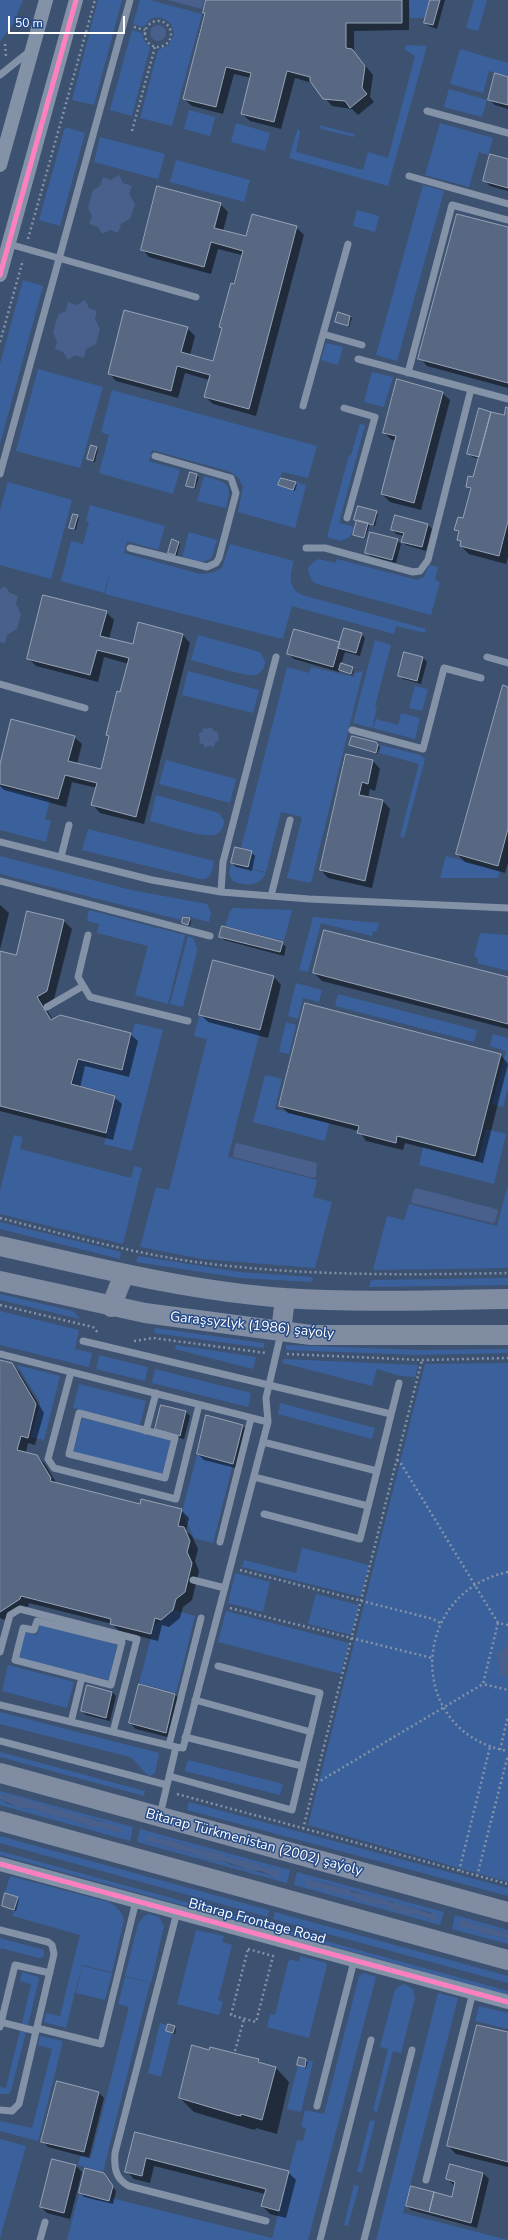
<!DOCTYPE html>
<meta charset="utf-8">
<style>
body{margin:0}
#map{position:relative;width:508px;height:2240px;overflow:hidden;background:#3d5171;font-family:"Nunito Sans",sans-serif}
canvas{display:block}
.scale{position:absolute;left:8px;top:16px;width:117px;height:18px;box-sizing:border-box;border:2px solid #fff;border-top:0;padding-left:5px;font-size:12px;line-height:14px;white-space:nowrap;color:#fff;-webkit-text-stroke:3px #274b87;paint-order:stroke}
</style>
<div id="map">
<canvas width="508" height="2240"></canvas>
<div class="scale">50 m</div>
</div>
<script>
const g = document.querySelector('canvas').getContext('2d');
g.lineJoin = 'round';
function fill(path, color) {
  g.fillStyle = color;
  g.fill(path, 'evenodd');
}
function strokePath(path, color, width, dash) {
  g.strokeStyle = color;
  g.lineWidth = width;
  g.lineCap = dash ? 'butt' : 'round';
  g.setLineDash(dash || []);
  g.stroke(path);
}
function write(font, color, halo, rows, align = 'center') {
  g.font = font + ' "Nunito Sans",sans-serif';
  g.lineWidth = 3;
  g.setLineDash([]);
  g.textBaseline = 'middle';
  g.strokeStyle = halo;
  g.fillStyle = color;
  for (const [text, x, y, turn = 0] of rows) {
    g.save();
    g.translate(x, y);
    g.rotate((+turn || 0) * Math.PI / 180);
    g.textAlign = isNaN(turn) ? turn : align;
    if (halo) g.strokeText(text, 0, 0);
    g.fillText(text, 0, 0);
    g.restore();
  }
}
fill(new Path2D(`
 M0,0h23l-10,24 -13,18z
 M98,0h24l-28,105 -22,-5z
 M140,0h10l52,14 -30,112 -32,-8 18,-68 11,-5 5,-11c-1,-13 -12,-20 -24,-15l-6,8 -11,-3z
 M409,0h20l-5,18h-14z
 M474,0h13l-9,31 -12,-3z
 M132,30l10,3 2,8 6,6 -18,69 -22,-6z
 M407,45l20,1 -39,140 -99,-28 9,-30 2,4 -4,20 67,18 5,-18 20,6 27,-102 -11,-7z
 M460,49l48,14v13l-19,-5 -6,22 -33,-9z
 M449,89l38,11 -5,17 -38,-10z
 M189,110l26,7 -5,19 -26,-7z
 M236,123l34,10 -5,18 -34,-9z
 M440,123l53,15 -5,17 -9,-3 -10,35 -44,-12z
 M319,125l35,9 1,3 -34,-8z
 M65,127l20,6 -25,93 -21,-6z
 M100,137l65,17 -7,25 -64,-17z
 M176,160l74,20 -6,22 -74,-20z
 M423,185l21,6 -47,170 -21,-6z
 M357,210l22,6 -4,16 -22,-6z
 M23,280l20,6 -43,158v-80z
 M326,343l17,4 -5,18 -17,-5z
 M38,369l65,18 -23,81 -64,-17z
 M372,372l21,5 -9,30 -20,-5z
 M112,390l205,56 -9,32 -26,-6 -4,14 16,4 2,-8 10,3 -11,43 -57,-16 5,-25 -5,-10 -10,-6 -76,-21 -3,11 31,9 -7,24 -74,-21 10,-38 -8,-3z
 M360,424l5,1 -26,98 15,4 -4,10 -9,4 -14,-4 22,-82h2z
 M204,476c24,7 29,7 22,32l-29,-7z
 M8,482l64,18 -21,79 -51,-14v-55z
 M90,505l75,21 -7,24 -31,-9 -3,12 76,21 12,-1 10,-5 8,-24 64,17c-4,13 -7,27 8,34l124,34 -1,4 -29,-7 -2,8 -102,-28 -9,32h-5l-173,-44 6,-27 -7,26 -43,-12 10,-40 12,3 6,-22 -3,-1z
 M189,532l28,8 -6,19 -10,3 -19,-5z
 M318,559l17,4 2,-4 80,21 7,-3 5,-12 9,2 -3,13 5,2 -9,33 -114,-31 -5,-3 -4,-10 1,-5z
 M198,635l62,17 5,9c0,6 -3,12 -10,14 -10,2 -51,-12 -64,-15z
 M375,640l16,5 -16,61 2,1 -5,21 -19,-5z
 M287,667l22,6 2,-6 43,10 1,-4 8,-2 -52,212 -24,-5 15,-61 -21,-5 -15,60 -18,-4 4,-17 -11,-3z
 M188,671l71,19 -6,23 -71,-18z
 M415,686l13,3 -6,22 -13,-3z
 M401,713l19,5 -5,21 -42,-11 3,-9 22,6z
 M381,745l39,10 5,4 -21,79 -4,-2 19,-72 -40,-11z
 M166,760l70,19 -6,24 -71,-19z
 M0,786l50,14 -5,19 6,2 -5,21 -46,-12z
 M156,795l63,18 5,8c0,5 -2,11 -7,13 -10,6 -54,-10 -67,-13z
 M88,829l126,32c-2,9 -2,19 -14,18l-118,-29z
 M0,856l131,34 76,14 4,9 -2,9 -27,-7 -1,5 -181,-46z
 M446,856l54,15 -2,7h-58z
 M231,864l35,9c-6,13 -21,14 -33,8l-4,-7z
 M233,908l59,2 -8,31 -59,-15 5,-15z
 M89,910l96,25 -17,69 -33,-9 13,-49 -51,-13 2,-9 -12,-3z
 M313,917l66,6 -3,9 -3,-1 -1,5 -51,-13 -13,49 -9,-2z
 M480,933l28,2v36l-31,-8 1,-5 -4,-1z
 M188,936l5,2 4,10 -1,8 -13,51 -13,-3z
 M296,983l26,7 -3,12 -16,-4 -5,21 -10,-3z
 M338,994l139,36 -3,12 -139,-36z
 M199,1016l61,16 -32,125 89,23 -4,17 19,5 -17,66 -113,-9 -62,-12 16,-60 13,3 38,-151 -13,-3z
 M286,1022l10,3 -7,29 -10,-2z
 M135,1023l28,7 -31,121 -28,-7 12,-49 -43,-11 6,-24 43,11z
 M493,1034l15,4v49l-5,20 -11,-3 14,-53 -16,-5z
 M265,1075l17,4 -7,30 54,14 -4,18 -72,-19z
 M486,1129l20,5 -12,50 -75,-19 4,-18 55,14z
 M14,1135l9,2 -3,12 111,29 3,-12 8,2 -19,76 -123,-30v-23z
 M508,1184v84l-135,2 14,-54 17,4 5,-16 88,22z
 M0,1222l121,30 -1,7 -120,-30z
 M138,1256l102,16 73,5 -1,5 -72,-4 -104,-16z
 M508,1278v7l-139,2 2,-7z
 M0,1294l73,17 7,8 -80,-19z
 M0,1311l79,19 -4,19 17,4 -3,14 -89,-22z
 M155,1328l109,15v5l-110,-15z
 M176,1345l80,12 -3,12 -78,-20z
 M286,1345l133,5 89,-1v4l-89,2 -133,-5z
 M99,1355l49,12 -3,14 -49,-12z
 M283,1359l135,6 -3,12 -15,-1 -23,-7 -5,17 -89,-23z
 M508,1363v519l-200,-57 117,-461z
 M17,1365l43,11 -16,64 -13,-3 9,-35z
 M155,1369l96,24 -3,14 -96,-24z
 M79,1384l67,17 -6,24 -67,-17z
 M280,1403l95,25 -3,11 -94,-25z
 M82,1418l89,22 -9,34 -89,-22z
 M197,1455l36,9 -20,79 -19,-5 -12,-26z
 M302,1548l67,17 -8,32 -119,-30 2,-7 52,13z
 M235,1573l35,9 -7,30 -35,-9z
 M316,1594l43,11 -8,30 -43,-11z
 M174,1610l21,6 -19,77 -37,-10 15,-57z
 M226,1611l123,32 -8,31 -123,-32z
 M40,1625l77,20 -8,35 -90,-22 6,-26 12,3z
 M8,1665l66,17 -7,26 -65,-17z
 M0,1712l159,41 -4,20 -5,3c-7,-3 -12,-14 -20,-19l-130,-33z
 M0,1752l145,39 -1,5 -144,-39z
 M188,1760l95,24 -3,11 -95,-24z
 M0,1791l133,36 -3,14 -130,-36v-6l8,5 18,5 5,-1 30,10 3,-1 30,11 5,-2 21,7 -5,-7 -13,-3 -1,-2 -33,-7 -3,-3 -21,-6 -3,1 -28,-10 -13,-1z
 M189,1802l319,86v8l-321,-86z
 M140,1829l150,41 -3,13 -150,-41zM154,1838l16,2 29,10 3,-1 21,5 3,3 33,7 1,3 13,3 5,7 -47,-12 -10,-5 -2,2 -19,-5 -3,-3 -31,-7 -2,-2 -17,-3 -1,-3z
 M0,1836l269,74 -1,7 -268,-74z
 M0,1851l266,73 -1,4 -265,-73z
 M297,1872l147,40 -4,13 -146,-40zM312,1880v1l16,3 104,29 -2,5c-14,-4 -27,-5 -41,-9l-1,-3 -30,-6 -3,-3 -44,-12z
 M10,1876l99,26 6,4 7,8 2,6 -12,52 -30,-7 -16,63 -22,-6 2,-9 14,3 20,-81 -67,-19 5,-19 -13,-4z
 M275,1912l233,64v7l-235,-64z
 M149,1914l10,3 5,9 -13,57 -26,-7 13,-52 6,-8z
 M455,1915l53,15v4c-13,-7 -27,-7 -41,-11l-1,4 11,3 1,3 30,5v6l-56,-15z
 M271,1926l237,65v4l-238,-66z
 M196,1930l28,6 -2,6 10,3 -14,55 5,2 -4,13 -42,-11z
 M0,1938l41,11 3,1v6l-5,2 -38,-10 -1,3z
 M300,1956l26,7 1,2 -18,73 -42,-11 3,-13 5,1 14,-56 10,3z
 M82,1966l30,7 -7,27 -29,-7z
 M22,1972l16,5 1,2 -11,46 -6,-1 9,-40 -11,-3z
 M364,1973l12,4 -68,263h-241l12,-46 31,8 1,-4 161,40 25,-98 6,1 3,-13 -5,-1 4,-17 19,4 35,-138z
 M125,1977l25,6 -47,189 -25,-7 3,-10 10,3 38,-151 -11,-3z
 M404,1984l9,5 2,9 -14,55 -8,-2 -16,61 -4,-1 15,-62 -8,-2 14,-54 2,-5z
 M438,1993l20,5 -55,215 105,27h-132z
 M479,2006l29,7v16l-33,-8z
 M160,2023l7,2 -1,6 6,2 -11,44 -13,-4z
 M20,2031l6,1 -15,59 -2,3h-9v-7l6,1z
 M40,2036l23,5 -25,100 -38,-10v-10l32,7 20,-79 -14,-4z
 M306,2060l7,2 -12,50 -14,-3 11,-44 7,2z
 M370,2120l5,1 -13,52 -5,-1z
 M0,2139l26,7 -26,92z
 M354,2185l5,1 -11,40 -4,-1z`), '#3b619d');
fill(new Path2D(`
 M167,0h37l-2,9z
 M150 33a8 8 0 1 1 16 0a8 8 0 1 1-16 0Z
 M119,175l4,8 9,3 -3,8 6,10 -5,15 -9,5 -3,9 -8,-3 -8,4 -4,-7 -9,-3 3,-8 -4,-8 5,-18 7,-4 3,-9 8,3z
 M85,300l4,8 8,3 -2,8 5,10 -4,15 -10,5 -2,9 -9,-3 -7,5 -5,-8 -8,-3 2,-8 -4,-8 5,-18 8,-4 2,-9 9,3z
 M5,586l5,7 8,3 -2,8 5,10 -4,15 -10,6 -2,8 -5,-1v-53z
 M211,727l3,4 4,1 1,8 -4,3 -1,4 -5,-1 -4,2 -2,-4 -4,-1 1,-5 -2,-4 4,-2 1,-4 4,1z
 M237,1143l80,20 -1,13 -2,2 -81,-21 2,-13z
 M416,1188l80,21 2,2 -3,11 -3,1 -80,-20 -1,-2 3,-11z
 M508,1638v39l-10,-2 3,-11 -5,-10 9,-5z
 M0,1795l13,1 102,30h6l1,6 -7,1 -1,-2 -15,-4 -5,1 -30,-11 -3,1 -30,-10c-12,3 -21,-6 -31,-9z
 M150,1834l5,4 15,2 29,10 3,-1 21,5 3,3 33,7 1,3 19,3 1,6 -3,2c-8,-3 -15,-9 -25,-7l-31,-11 -2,2 -19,-5 -3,-3 -31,-7 -2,-2 -17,-3 -1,-3z
 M308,1878l5,3 37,9 1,2 30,6 11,5 3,-1 36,12 6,-1 1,7 -3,1 -20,-7 -5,1 -21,-6 -1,-3 -9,-2 -3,1 -18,-5 -3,-3 -31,-6 -2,-3 -16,-2 -1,-7z
 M462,1919c6,2 9,5 15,6 11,3 21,4 31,9v4l-30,-5 -1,-3 -17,-3 -2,-3z`), '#48608b');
fill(new Path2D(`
 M207,0h202v30l-55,1v21l19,23 -3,22 4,5 -16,13 -6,-6 -20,-3 -20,-23 -17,-5 -14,51 -31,-8 -8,-7 9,-36 -17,-4 -11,40 -31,-8 -8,-7z
 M431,0h14l-8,29 -8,-3 -4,-3z
 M508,78v31l-13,-4 -6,-6z
 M508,160v31l-18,-5 -6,-6z
 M220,204l8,8 -5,19 24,7 49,-11 8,8 -48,181 -43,-12 -8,-7 4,-17 -24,-7 -7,25 -62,-17 -7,-8 78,-45 8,8 -5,19 24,7 9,-33 -3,-3 22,-71 -24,-6 -7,25 -62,-17 -7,-8zM218,208h2l-6,25 -2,-1z
 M508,228v160l-81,-22 -7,-8z
 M350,317l2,1 -3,9 -13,-5z
 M442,393l8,7 -29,110 -31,-8 -8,-8 14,-53 -4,-1 -8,-7z
 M508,409v148l-2,7 -37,-10 -8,-8 1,-3 -4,-4 2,-5 -5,-5 8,-10 8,-28 -4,-5 7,-7 5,-20 -7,-2 -4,-4 36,-37z
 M96,448l2,1 -3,13 -5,-1 -1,-2z
 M191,474l8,3 -4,12 -8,-4z
 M295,483l2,1 -2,7 -15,-6z
 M359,508l19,6 -3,12 -5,-2 -5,15 -11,-4z
 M78,516l1,2 -3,12 -6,-3z
 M396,517l32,8 4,4 -6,22 -20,-6 -4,-3 2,-6 -8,-2 -4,-4z
 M397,540l4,4 -5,19 -26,-7 -4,-4z
 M178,542l2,2 -3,12 -6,-2 -2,-2z
 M106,612l8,8 -5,19 24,7 50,-11 7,8 -46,181 -44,-11 -7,-8 4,-17 -25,-6 -6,25 -62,-17 -4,-4v-18l74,-31 8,7 -5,20 25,6 8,-33 -3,-2 22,-71 -25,-7 -6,25 -62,-16 -8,-8z
 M361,634l4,4 -5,18 -15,-4 -4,12 11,3 2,2 -2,6 -12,-5 -1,2 -45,-13 -6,-6 53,-9z
 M423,658l4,4 -6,22 -18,-5 -4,-4z
 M508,688v175l-3,10 -40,-11 -8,-8z
 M352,738l26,8 2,1 -3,7 -25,-8 -2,-1z
 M347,755l26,6 7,8 -5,22 -5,-2 -2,9 15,3 7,8 -18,79 -44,-10 -7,-8z
 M251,852l4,4 -3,15 -16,-4 -4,-4z
 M0,905l9,8 -9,36z
 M28,912l36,9 8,8 -18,70 -10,6 9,15 77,14 8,7 -9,36 -44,-11 -5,22 34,9 8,7 -9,36 -113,-29v-159l17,4z
 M190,919l1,2 -1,5 -7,-3z
 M220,936l62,7 4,4 -2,9 -60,-16z
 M214,961l60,16 7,8 -13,53 -60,-16 -8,-8z
 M314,973l194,5v51l-186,-48z
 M501,1055l7,9 -25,99 -78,-20 -2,7 -37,-9 -7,-10 -71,-18 -8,-8z
 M0,1361l11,3 8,8 25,41 -9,32 -7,-2 -2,10 11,3 8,8 12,20 84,21 40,5 8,8 -3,13 6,5 6,13 -3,12 4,10 -7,29 -9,7 -3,11 -11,9 -7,-2 -4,16 -39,-10 -7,-7 -83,-21 -1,4 -22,13 -6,-2z
 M186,1412l4,4 -6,23 -24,-6 -4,-4z
 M243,1426l5,6 -9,37 -35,-9 -6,-6z
 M88,1686l24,6 4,4 -6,25 -24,-6 -4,-4z
 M140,1686l35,9 6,5 -10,38 -35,-9 -6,-6z
 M17,1898l2,1 -3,12 -13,-5z
 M174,2027l2,1 -1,6 -8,-3z
 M508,2033v134l-52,-13 -8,-8z
 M210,2051l48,9 4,4 13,3 14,15 -12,52 -21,-6 -1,2 -4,-1 -57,-17 -14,-14z
 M300,2059l8,3 -2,6 -8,-3z
 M98,2092l6,6 -15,60 -41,-11 -5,-6z
 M135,2134l153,38 8,8 -10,38 -16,-4 -8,-8 3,-12 -111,-28 -4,17 -16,-4 -8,-8z
 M451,2165l32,8 6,6 -12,49 -66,-18 -4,-4 45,-8 3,-12 -8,-7z
 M76,2166l6,6 -12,47 -23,-6 -6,-6z
 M103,2174l13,17 -3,13 -29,-7 -4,-4z`), '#0007');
const building = new Path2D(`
 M206,0h196v23h-56v25l6,1 13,17 -3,22 5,6 -17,14 -5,-7 -22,-2 -13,-18v-4l-23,-6 -13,51 -33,-8 10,-41 -25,-6 -10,40 -33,-8 22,-86h-2z
 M430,0h10l-7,25 -9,-2z
 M495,73l13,4v28l-20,-5z
 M490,154l18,5v29l-25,-7z
 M157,186l64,17 -7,25 32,8 6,-22 45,12 -48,183 -45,-12 6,-22 -33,-9 -6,25 -63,-17 16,-64 64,17 -7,25 32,9 9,-33 -3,-1 12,-44 3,1 9,-33 -32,-9 -7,25 -63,-17z
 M457,214l51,13v156l-90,-24z
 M338,312l12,4 -2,10 -13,-4z
 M397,379l46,13 -29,111 -33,-9 15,-58 -13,-3z
 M506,407l2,1v113l-9,35 -39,-10 1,-5 -4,-1 2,-9 -5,-1 4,-13 5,1 8,-30 -5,-1 2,-11 5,1 18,-65 13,3z
 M479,408l12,4 -12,45 -12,-3z
 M91,445l6,2 -4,14 -6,-2z
 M190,472l7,2 -3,14 -8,-2z
 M281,478l15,4 -3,8 -15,-5z
 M358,506l19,5 -4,14 -19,-5z
 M73,514l5,1 -4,14 -5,-1z
 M395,515l33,9 -6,23 -21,-5 3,-9 -13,-3z
 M357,520l11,3 -4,15 -11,-3z
 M370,532l28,7 -6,21 -27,-7z
 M172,539l7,3 -4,13 -7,-2z
 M43,595l64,16 -7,25 33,8 5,-22 45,12 -47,183 -45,-12 6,-22 -32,-8 -7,24 -58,-15v-20l11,-45 64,17 -7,25 33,8 8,-33 -3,-1 11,-44 3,1 9,-34 -32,-8 -7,25 -63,-16z
 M344,628l18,5 -6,20 -18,-5z
 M294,629l46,13 -7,25 -46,-13z
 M404,652l19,5 -6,24 -19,-5z
 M341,663l12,4 -2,7 -12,-4z
 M503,685l5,2v142l-10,37 -42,-12z
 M352,736l24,6 2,3 -2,8 -27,-8z
 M346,754l27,6 -5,24 -6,-2 -3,13 24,5 -18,81 -45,-11z
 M235,847l17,4 -4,16 -17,-4z
 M27,911l37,9 -17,71 -10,6 14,23 9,-5 71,18 -9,37 -44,-11 -7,25 44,12 -9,37 -106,-27v-155l16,4z
 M183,917l7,1 -2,7 -6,-2z
 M222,926l61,16 -3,10 -61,-15z
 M324,930l184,47v47l-195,-51z
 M213,960l61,16 -14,54 -61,-15z
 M305,1003l196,51 -26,102 -78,-20 -1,7 -39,-10 2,-7 -80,-20z
 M0,1360l12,3 24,41 -8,34 -7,-2 -4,14 20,5 14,23 -1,3 90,23 1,-5 41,10 -4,17 6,1 6,14 -3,11 5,11 -7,29 -9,7 -3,11 -12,10 -6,-2 -4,16 -41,-10 1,-5 -90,-23 -1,3 -20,13z
 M161,1405l25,6 -6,25 -25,-7z
 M206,1415l37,10 -10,39 -36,-10z
 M139,1684l36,10 -9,39 -37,-10z
 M87,1685l25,7 -6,26 -25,-7z
 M5,1893l13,4 -4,13 -12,-4z
 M168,2024l7,2 -2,7 -7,-2z
 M477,2025l31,7v130l-61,-16z
 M192,2045l17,5 1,-3 36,9 13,3 -1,3 18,5 -14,53 -21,-6v2l-5,-1 -57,-17z
 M299,2057l7,2 -1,8 -8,-2z
 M57,2081l42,11 -15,60 -43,-10z
 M135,2132l154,39 -10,40 -18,-5 5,-17 -120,-31 -4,18 -17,-4z
 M52,2159l24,6 -12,48 -24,-6z
 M450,2164l33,9 -12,50 -42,-11 5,-20 18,5 3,-15 -9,-3z
 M85,2168l19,5 9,13 -4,15 -30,-8z
 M411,2186l23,6 -5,20 -23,-6z`);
fill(building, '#586882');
strokePath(building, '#97a3b5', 1);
strokePath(new Path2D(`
 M145 34a13 13 0 1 1 26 0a13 13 0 1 1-26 0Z
 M134,27l11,3
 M5,44l1,12
 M132,131l23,-84
 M28,239l67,-239
 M0,342l23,-82
 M0,1218c67,17 135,36 203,45 102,13 203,12 305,10
 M0,1305l93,22 6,7
 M134,1341l19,-3 113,15
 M287,1354l135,6 86,-2
 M397,1460l3,2 98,161
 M240,1570l193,49 7,4
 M508,1572c-100,21 -102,161 0,179
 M230,1608l202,50
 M508,1625l-10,-2 -15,61 25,6
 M500,1750l8,-34
 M316,1780l4,1 163,-97
 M177,1794l331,90
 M303,1829l119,-469
 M459,1871l31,-124
 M477,1876l31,-121
 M248,1949l25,7 -17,66 -25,-7z
 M235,2051l9,-32`), '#8492a7', 2.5, [2, 3]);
strokePath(new Path2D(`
 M0,75l30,-24
 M427,111l81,22
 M409,176l99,28
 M9,244l187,53
 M323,334l39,11
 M358,359l150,40
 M408,373l44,-168 56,15
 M303,406l45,-162
 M344,408l31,9 -28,101
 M0,474l130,-474
 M130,548l77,19 9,-4 3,-5 17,-65 -5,-15 -76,-22
 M306,548h19l88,24 7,-1 8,-11 43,-171
 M487,657l21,6
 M0,684l85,24
 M352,730l71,19 21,-81 37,10
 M0,842l152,38 69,12 88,7 199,9
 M61,857l8,-32
 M0,881l210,55
 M221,892l2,-30 53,-205
 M271,896l19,-76
 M88,935l-10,42 12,20 98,24
 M47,1007l36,-21
 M83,1341l308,73
 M0,1354l268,68
 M71,1372l-23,87 6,9 122,31 23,-94
 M79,1413l96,25 -10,40 -96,-24z
 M146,1431l10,-38
 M263,1442l114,29
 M254,1477l114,29
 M264,1514l96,25 39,-156
 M220,1542l31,-124
 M193,1580l32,8
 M37,1621l85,21 -11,43 -96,-25 8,-32 11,2z
 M0,1652l10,-37 10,-6 117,30 -24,93
 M195,1700l116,32
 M0,1705l176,42
 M71,1722l11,-45
 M185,1737l117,29
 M0,1741l167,44
 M169,1745l32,-127
 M169,1776l123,34 28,-117 -102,-27
 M160,1815l16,-68 7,1 85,-326 -2,-24 15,-65
 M177,1912l-62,241c-1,14 0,26 14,33l137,35
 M0,1930l48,12 4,3 2,9 -35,150 -7,7 -12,-1
 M0,2022l36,9
 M0,2027l15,-62 35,8
 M37,2028l64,16 35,-143
 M317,2106l37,-145
 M426,2180l47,-188
 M40,2240l5,-18
 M320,2240l51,-200
 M364,2240l48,-190`), '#8492a7', 7);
strokePath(new Path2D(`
 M0,165l46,-165
 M0,275l76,-275
 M0,1864l508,138`), '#8492a7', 14);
strokePath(new Path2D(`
 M0,1246c94,21 188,45 285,52 74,5 149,2 223,1
 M0,1281l145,32 166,22h197
 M111,1307l13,-33
 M281,1332l4,-34
 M0,1773l508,139
 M0,1821l508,139`), '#7f8ca2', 20);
strokePath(new Path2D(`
 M0,275l76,-275
 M0,1864l508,138`), '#ff80c0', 5);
write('14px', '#fff', '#274b87', [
 ["Garaşsyzlyk (1986) şaýoly",252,1326,6],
 ["Bitarap Türkmenistan (2002) şaýoly",254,1843,15],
 ["Bitarap Frontage Road",257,1922,15]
]);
</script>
